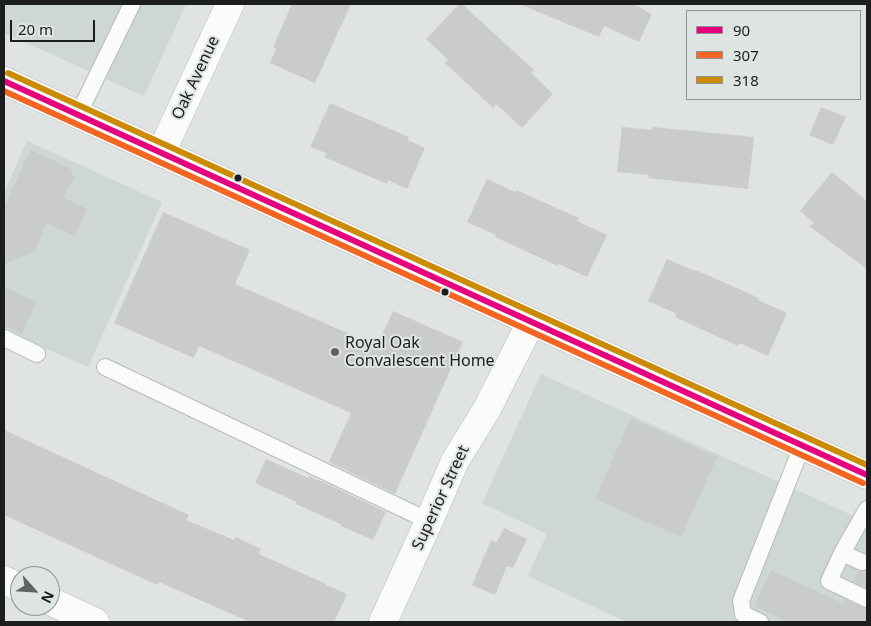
<!DOCTYPE html>
<style>
body{margin:0}
#map{position:relative;width:871px;height:626px;overflow:hidden;background:#dfe3e1;font-family:"Noto Sans",sans-serif}
canvas{display:block}
.frame{position:absolute;inset:0;border:5px solid #1c1e1d;pointer-events:none}
.legend{position:absolute;left:686px;top:10px;width:175px;height:90px;box-sizing:border-box;background:#dee4e2;border:1px solid #909593;margin:0;padding:6px 9px;list-style:none;font-size:15px;color:#1c1e1d}
.legend li{display:flex;align-items:center;gap:10px;height:25px}
.legend b{width:25px;border:1px solid #909593}
.north{position:absolute;left:10px;top:566px;width:50px;height:50px;box-sizing:border-box;background:#dee4e2;border:1px solid #909593;border-radius:50%;rotate:116deg;font-size:14px;font-weight:700;line-height:20px;text-align:center;color:#1c1e1d}
.north::after{content:'';display:block;margin:auto;width:18px;height:22px;background:#606362;clip-path:polygon(50% 0,100% 100%,50% 72%,0 100%)}
.scale{position:absolute;left:10px;top:20px;width:85px;height:22px;box-sizing:border-box;border:2px solid #1c1e1d;border-top:0;padding-left:6px;font-size:15px;line-height:18px;white-space:nowrap;color:#1c1e1d;-webkit-text-stroke:4px #dee4e2;paint-order:stroke}
</style>
<div id="map">
<canvas width="871" height="626"></canvas>
<div class="frame"></div>
<ul class="legend">
<li><b style="height:6px;background:#e5007d"></b>90</li>
<li><b style="height:6px;background:#f26522"></b>307</li>
<li><b style="height:6px;background:#cb8b06"></b>318</li>
</ul>
<div class="north">N</div>
<div class="scale">20 m</div>
</div>
<script>
const g = document.querySelector('canvas').getContext('2d');
g.lineJoin = 'round';
function fill(path, color) {
  g.fillStyle = color;
  g.fill(path, 'evenodd');
}
function strokePath(path, color, width, dash) {
  g.strokeStyle = color;
  g.lineWidth = width;
  g.lineCap = dash ? 'butt' : 'round';
  g.setLineDash(dash || []);
  g.stroke(path);
}
function write(font, color, halo, rows, align = 'center') {
  g.font = font + ' "Noto Sans",sans-serif';
  g.lineWidth = 4;
  g.setLineDash([]);
  g.textBaseline = 'middle';
  g.strokeStyle = halo;
  g.fillStyle = color;
  for (const [text, x, y, turn = 0] of rows) {
    g.save();
    g.translate(x, y);
    g.rotate((+turn || 0) * Math.PI / 180);
    g.textAlign = isNaN(turn) ? turn : align;
    if (halo) g.strokeText(text, 0, 0);
    g.fillText(text, 0, 0);
    g.restore();
  }
}
fill(new Path2D(`
 M4,4h182l-42,92 -140,-63z
 M27,141l135,61 -74,165 -84,-37v-137z
 M541,374l326,148v100h-241l-98,-46 19,-42 -65,-31z`), '#ced7d3');
fill(new Path2D(`
 M292,4h59l-36,79 -45,-20 6,-15 -3,-1z
 M459,4h3l72,66 -3,3 22,21 -31,34 -26,-24 -3,4 -48,-45 3,-3 -22,-21z
 M519,4h114l19,10 -13,28 -35,-16 -5,11z
 M330,103l79,34 -1,3 17,8 -18,41 -19,-9 -1,4 -63,-27 2,-4 -16,-6z
 M821,107l25,10 -13,28 -24,-10z
 M622,127l30,3 1,-3 101,10 -6,52 -100,-11 1,-3 -32,-3z
 M30,150l40,18 4,9 -10,21 23,11 -12,27 -28,-13 -13,29 -30,12v-56z
 M832,172l35,29v68l-58,-43 5,-3 -14,-12z
 M487,179l28,13 1,-2 63,28 -2,3 30,14 -20,42 -28,-13 -1,2 -63,-29 1,-2 -29,-13z
 M163,212l87,38 -15,34 142,62 16,-35 70,31 -68,152 -66,-32 22,-49 -152,-67 -5,12 -80,-35z
 M667,259l28,12 1,-1 63,28 -1,2 29,13 -19,43 -28,-13 -2,3 -63,-29 2,-3 -29,-13z
 M4,287l32,15 -14,32 -18,-8z
 M631,418l86,39 -36,80 -86,-38z
 M4,430l185,85 -3,5 48,20 2,-3 25,12 -2,5 67,30v1l21,9 -13,28h-84l-91,-40 -2,3 -153,-70z
 M266,459l42,19 1,-2 11,5h1l65,31 -13,28 -32,-14 1,-1 -46,-21 1,-2 -42,-19z
 M504,528l23,11 -14,29 -6,-2 -12,29 -23,-10 19,-45 6,2z
 M771,570l71,33 2,-4 19,9 4,1v13h-79l-34,-16z
 M867,570v18l-14,-7 5,-10 5,1z`), '#c9ccca');
const service = new Path2D(`
 M78,115l54,-111
 M4,338l33,16
 M105,367l324,154
 M842,553l-13,28 38,18
 M862,562l-20,-9 25,-44
 M760,622l-17,-8 -2,-13 61,-155`);
const minor = new Path2D(`
 M161,153l69,-149
 M4,580l16,8
 M50,601l45,21
 M383,622l46,-101 26,-60 32,-52 44,-87`);
const primary = new Path2D(`
 M4,81l863,394`);
strokePath(service, '#b7bab9', 18);
strokePath(minor, '#b7bab9', 29);
strokePath(primary, '#b7bab9', 29);
strokePath(service, '#fafbfa', 16);
strokePath(minor, '#fafbfa', 28);
strokePath(primary, '#fafbfa', 28);
strokePath(new Path2D(`
 M4,81l863,394`), '#e5007d', 6);
strokePath(new Path2D(`
 M4,91l859,392`), '#f26522', 6);
strokePath(new Path2D(`
 M8,73l859,392`), '#cb8b06', 6);
for (const [x, y, r, color] of [
 [238,178,4.5,"#1c1e1d"],
 [445,292,4.5,"#1c1e1d"],
 [335,352,5,"#606362"]
]) {
  const dot = new Path2D();
  dot.arc(x, y, r, 0, 2 * Math.PI);
  g.fillStyle = color;
  g.fill(dot);
  strokePath(dot, '#dee4e2', 2);
}
write('16px', '#1c1e1d', '#dee4e2', [
 ["Oak Avenue",196,78,-65],
 ["Superior Street",441,498,-65]
]);
write('16px', '#1c1e1d', '#dee4e2', [
 ["Royal Oak",345,343],
 ["Convalescent Home",345,361]
], 'left');
</script>
